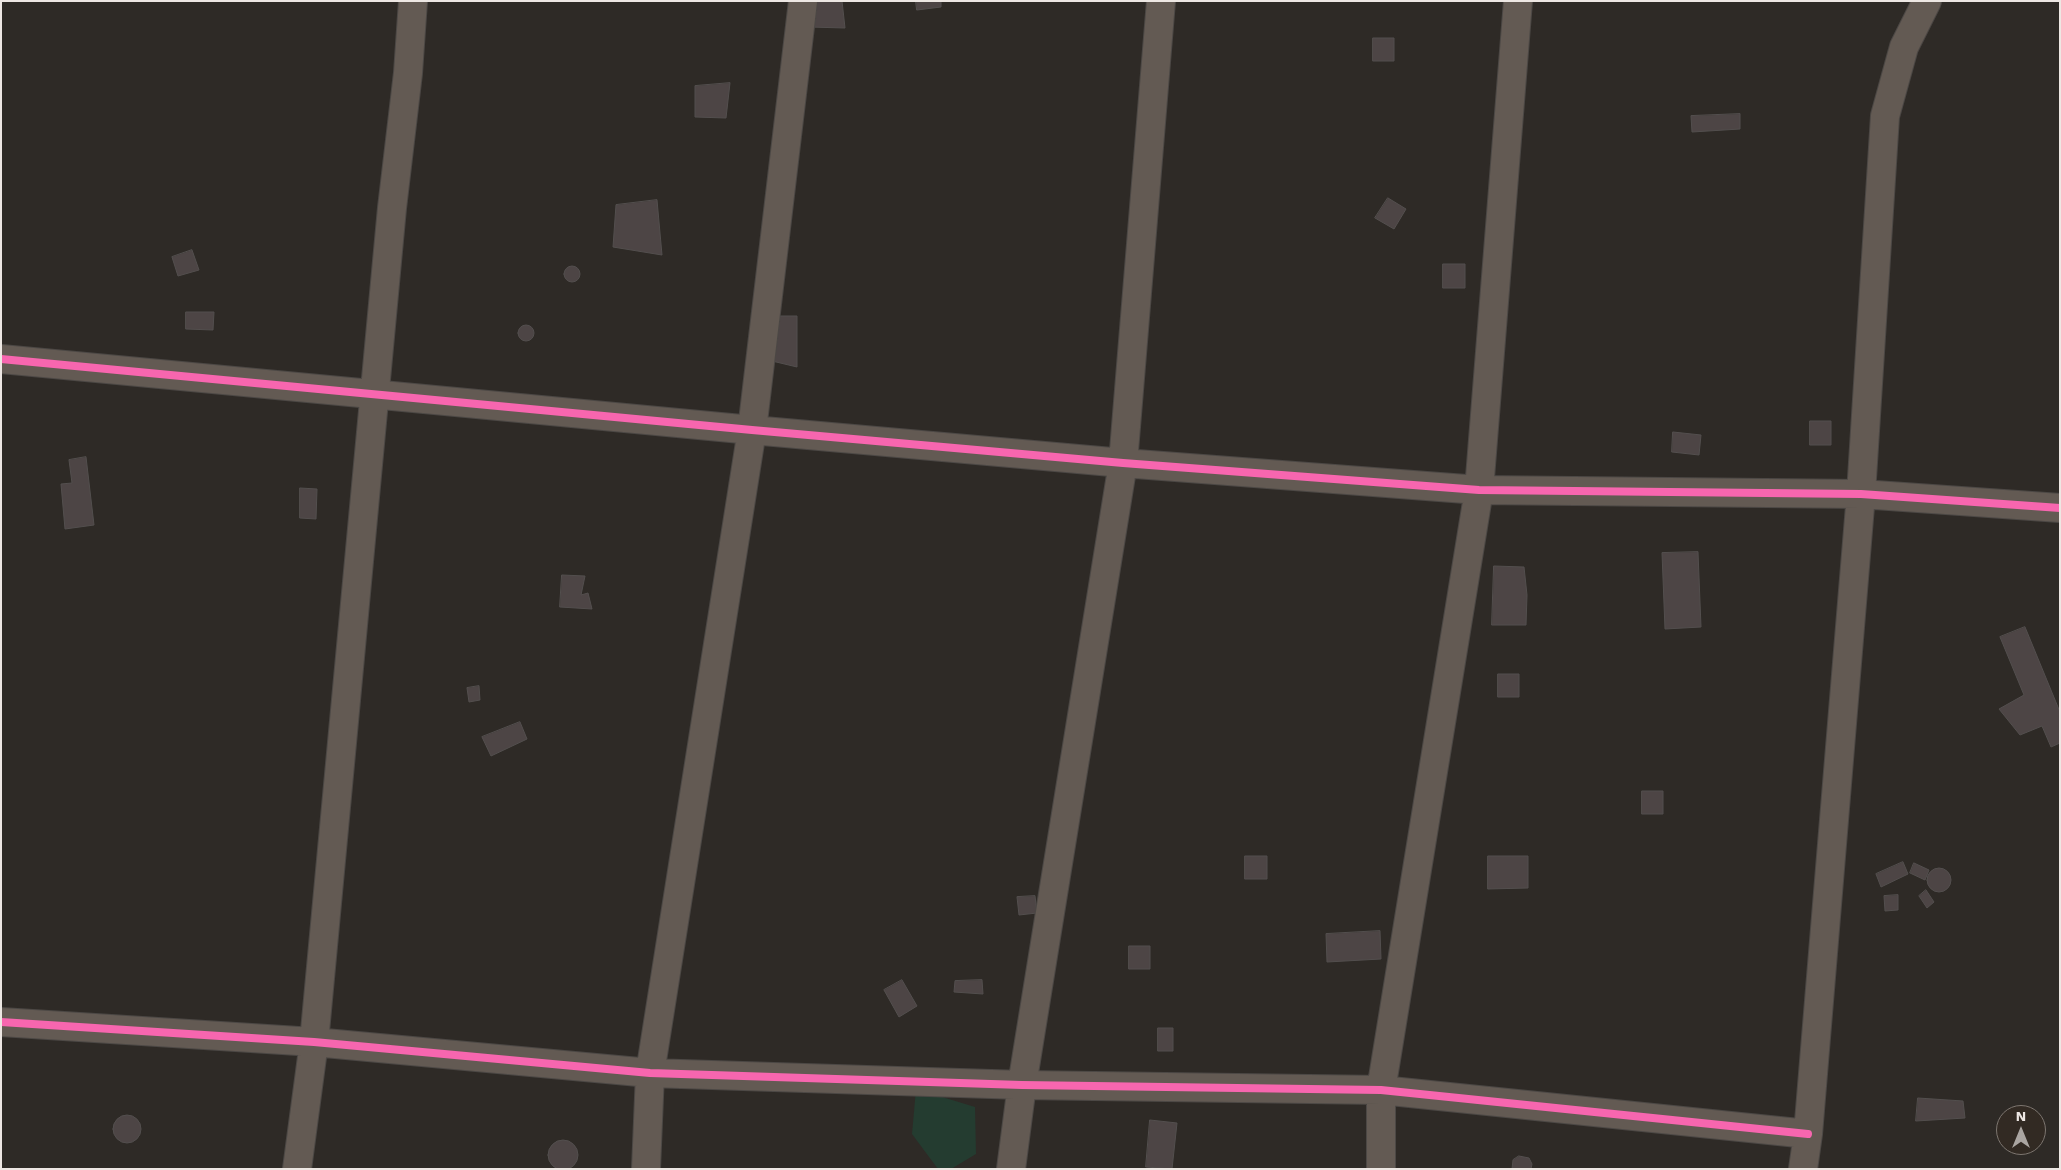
<!DOCTYPE html>
<style>
body{margin:0}
#map{position:relative;width:2061px;height:1170px;overflow:hidden;background:#2e2a26;font-family:"Work Sans",sans-serif}
canvas{display:block}
.frame{position:absolute;inset:0;border:2px solid #ede7e3;pointer-events:none}
.north{position:absolute;left:1996px;top:1105px;width:50px;height:50px;box-sizing:border-box;background:#322a23;border:1px solid #7d7670;border-radius:50%;rotate:0deg;font-size:14px;font-weight:700;line-height:20px;text-align:center;color:#ede7e3}
.north::after{content:'';display:block;margin:auto;width:18px;height:22px;background:#aaa5a1;clip-path:polygon(50% 0,100% 100%,50% 72%,0 100%)}
</style>
<div id="map">
<canvas width="2061" height="1170"></canvas>
<div class="frame"></div>
<div class="north">N</div>
</div>
<script>
const g = document.querySelector('canvas').getContext('2d');
g.lineJoin = 'round';
function fill(path, color) {
  g.fillStyle = color;
  g.fill(path, 'evenodd');
}
function strokePath(path, color, width, dash) {
  g.strokeStyle = color;
  g.lineWidth = width;
  g.lineCap = dash ? 'butt' : 'round';
  g.setLineDash(dash || []);
  g.stroke(path);
}
fill(new Path2D(`
 M916,1089l59,18 1,47 -25,15h-13l-26,-35z`), '#243c30');
const building = new Path2D(`
 M808,1h34l3,27 -36,-1z
 M916,1h25v6l-24,3z
 M1373,38h21v23h-21z
 M730,83l-4,35 -31,-1v-31z
 M1740,114v15l-48,3 -1,-16z
 M1388,198l18,11 -12,20 -19,-11z
 M657,200l5,55 -49,-8 3,-42z
 M192,250l7,20 -21,6 -6,-19z
 M1443,264h22v24h-22z
 M564 274a8 8 0 1 1 16 0a8 8 0 1 1-16 0Z
 M186,312h28l-1,18 -27,-1z
 M772,316h25v51l-25,-6z
 M518 333a8 8 0 1 1 16 0a8 8 0 1 1-16 0Z
 M1810,421h21v24h-21z
 M1673,432l28,3 -2,20 -27,-3z
 M86,457l8,68 -29,4 -4,-45 11,-1 -3,-23z
 M300,488l17,1 -1,30 -16,-1z
 M1698,552l3,75 -36,2 -3,-76z
 M1494,566l30,1 3,28 -1,30h-34z
 M562,575l23,1 -4,19 7,-2 4,16 -32,-2z
 M2025,627l35,85v31l-9,4 -9,-21 -22,9 -21,-26 25,-14 -24,-58z
 M1498,674h21v23h-21z
 M479,686l1,14 -11,2 -2,-14z
 M520,722l7,17 -36,17 -9,-19z
 M1642,791h21v23h-21z
 M1245,856h22v23h-22z
 M1488,856h40v32l-40,1z
 M1903,862l5,12 -27,13 -5,-13z
 M1914,863l15,7 -4,10 -15,-7z
 M1927 880a12 12 0 1 1 24 0a12 12 0 1 1-24 0Z
 M1926,890l8,12 -7,6 -8,-12z
 M1898,895v15l-13,1 -1,-15z
 M1035,896l2,17 -18,2 -2,-18z
 M1380,931l1,28 -54,3 -1,-28z
 M1129,946h21v23h-21z
 M902,980l15,26 -18,11 -15,-27z
 M982,980l1,14 -29,-2 1,-11z
 M1158,1028h15v23h-15z
 M1918,1098l45,3 2,17 -49,3z
 M113 1129a14 14 0 1 1 28 0a14 14 0 1 1-28 0Z
 M1150,1120l27,3 -5,46 -26,-2z
 M548 1155a15 15 0 1 1 30 0a15 15 0 1 1-30 0Z
 M1519,1156l10,2 3,6 -1,5h-19l1,-9z`);
fill(building, '#4d4545');
strokePath(building, '#534f4e', 1);
const street = new Path2D(`
 M1,359l751,71 371,33 356,27 382,4 199,14
 M1,1022l313,20 336,31 372,12 359,5 427,44
 M297,1169l17,-127 78,-834 16,-135 5,-72
 M646,1169l4,-96 102,-643 51,-429
 M1011,1169l11,-84 101,-622 38,-462
 M1381,1169v-79l98,-600 39,-489
 M1803,1169l5,-35 53,-640 24,-378 19,-69 23,-46`);
strokePath(street, '#4c4845', 30);
strokePath(street, '#635a53', 28);
strokePath(new Path2D(`
 M1,359l751,71 371,33 356,27 382,4 199,14
 M1,1022l313,20 336,31 372,12 359,5 427,44`), '#f766af', 8);
</script>
